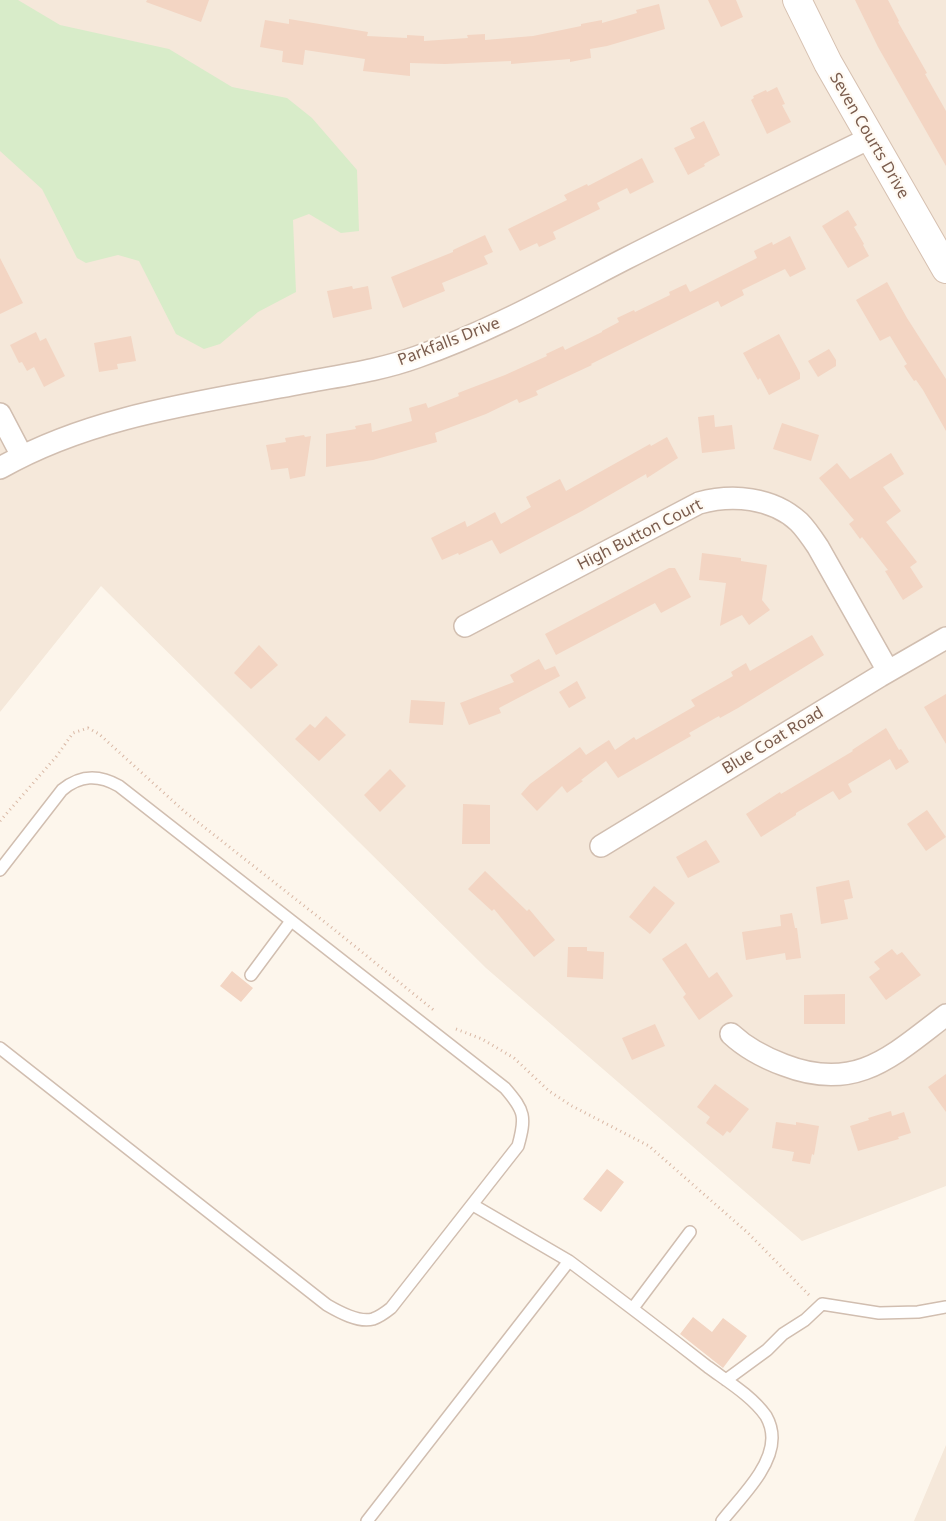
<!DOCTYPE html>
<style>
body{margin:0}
canvas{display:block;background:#fdf6ec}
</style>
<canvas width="946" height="1521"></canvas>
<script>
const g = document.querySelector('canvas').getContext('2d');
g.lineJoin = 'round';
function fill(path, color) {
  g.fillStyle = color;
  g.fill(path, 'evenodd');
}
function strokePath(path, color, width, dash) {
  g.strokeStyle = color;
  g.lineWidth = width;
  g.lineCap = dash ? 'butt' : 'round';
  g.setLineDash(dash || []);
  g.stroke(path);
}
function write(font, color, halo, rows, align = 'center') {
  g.font = font + ' "Noto Sans",sans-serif';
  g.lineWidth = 4.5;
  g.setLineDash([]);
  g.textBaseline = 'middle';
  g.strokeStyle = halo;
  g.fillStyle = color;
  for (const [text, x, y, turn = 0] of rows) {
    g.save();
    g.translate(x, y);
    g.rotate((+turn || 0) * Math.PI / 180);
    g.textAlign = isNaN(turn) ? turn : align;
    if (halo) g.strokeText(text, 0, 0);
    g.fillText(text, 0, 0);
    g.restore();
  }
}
fill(new Path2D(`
 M0,0h946v1186l-144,55 -316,-273 -385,-382 -101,126z
 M946,1445v76h-32z`), '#f5e8da');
fill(new Path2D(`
 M0,0h18l42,25 109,24 63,38 55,11 25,20 45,52 2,61 -18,2 -32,-19 -16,6 3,72 -38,20 -38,32 -16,5 -28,-15 -37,-73 -21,-6 -32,8 -9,-5 -35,-69 -42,-38z`), '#d8ecc9');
fill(new Path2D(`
 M147,0h62l-8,22 -55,-20z
 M708,0h28l7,17 -22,10z
 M855,0h33l11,21 -1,1 29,51 -2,1 21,37v55l-68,-119z
 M659,4l6,25 -58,17 -17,3 1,9 -21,4v-3l-59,5v-3l-66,3 -35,-1v13l-47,-5 2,-12 -60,-9 -2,15 -21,-3 1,-11 -23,-4 5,-27 24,4v-5l79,13 -1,4 40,2v-3l17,1v5l44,-3 -1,-3 18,-1v6l48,-4 48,-10v-2l21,-4v3l35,-10 -1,-3z
 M777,87l8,17 -3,1 9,17 -24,12 -16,-34 3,-2 -1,-2 13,-6 1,2z
 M704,121l16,34 -16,9 1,2 -17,9 -14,-27 21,-10 -5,-10z
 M642,158l12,24 -24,12 -3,-6 -30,15 3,6 -47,23 3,7 -17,8 -2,-4 -17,8 -12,-22 59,-29 -3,-5 23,-11 1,2z
 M848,210l9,15 -3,2 10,17 -1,1 6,11 -21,12 -26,-42z
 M485,235l8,17 -9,4 4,8 -46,19 3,8 -42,17 -12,-31 62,-25v-2z
 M790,236l16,33 -16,8 -5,-8 -43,21 2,5 -23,12 -3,-6 -127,63 1,1 -56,26 2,4 -19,8 -2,-4 -31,15 -51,19 2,9 -64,18 -47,7v-33l30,-5 -1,-3 16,-3 1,9 40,-11 -3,-13 17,-5 2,5 31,-12 -1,-3 47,-18 42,-19 -1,-2 17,-8 2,4 37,-18v-1l17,-9 -2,-4 17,-8 1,2 35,-17 -1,-3 17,-8 4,8 67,-34 -3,-7 18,-9 1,3z
 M0,258l23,45 -23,11z
 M887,282l20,36 39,61v52l-23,-41 -7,-10 -2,1 -10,-15 3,-2 -17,-28 -10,5 -24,-41z
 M352,286l1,3 15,-3 4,23 -39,9 -6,-27z
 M36,332l4,9 6,-3 19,38 -21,11 -10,-20 -7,4 -5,-9 -3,1 -9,-18z
 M779,334l21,39v6l-31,16 -9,-17 -2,2 -15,-27z
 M131,336l5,25 -19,3 1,5 -19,3 -5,-29z
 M829,349l7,11v6l-18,11 -10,-16z
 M714,415l1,12 17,-2 3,24 -33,4 -4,-36z
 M782,423l37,12 -8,26 -38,-12z
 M304,435l1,2 6,-1 -6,40 -15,3 -2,-11 -17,2 -5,-25 20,-3 -1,-4z
 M667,437l11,21 -31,20 -1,-4 -64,37 -82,43 -8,-14 -33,15 -1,-2 -16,7 -11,-22 34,-17 2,6 28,-15 6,12 30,-17 -5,-10 34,-18 6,12 84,-47 1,2z
 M891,453l13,21 -21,13 18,24 -15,11 31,40 -7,5 13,20 -20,13 -18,-29 3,-1 -26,-33 -2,2 -11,-15 5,-4 -35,-42 18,-15 13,16z
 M702,553l39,5v3l26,4 -5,35 8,10 -21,15 -7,-10 -22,11 6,-43 -27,-3z
 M669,568h6l16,29 -30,16 -6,-10 -99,52 -11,-21z
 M812,635l12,20 -86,53 -18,10 -1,-2 -30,17 2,3 -73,42 -12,-17 -25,19 2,1 -16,12 -5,-7 -25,25 -16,-17 9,-10 50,-37 6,8 23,-15 6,10 19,-13 2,3 59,-34 -4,-6 42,-24 -2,-4 15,-9 4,8z
 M259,645l19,20 -27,24 -17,-16z
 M539,659l6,11 10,-4 5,10 -61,32 2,5 -32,12 -9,-22 54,-21 -4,-7z
 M577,681l9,17 -17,10 -10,-16z
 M946,694v50l-22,-37z
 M411,700l34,2 -2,23 -34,-2z
 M326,716l20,19 -27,26 -24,-22 15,-15 5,4z
 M886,728l13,22 2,-1 8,13 -13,8 -6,-11 -42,25 4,8 -13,8 -6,-9 -37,22v2l-35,22 -15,-23 34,-22 1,2 72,-43 -1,-1z
 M390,769l16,17 -26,26 -16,-17z
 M463,804l27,1v39h-28z
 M927,810l19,27 -20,14 -19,-27z
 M706,840l14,22 -32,16 -12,-21z
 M485,871l42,40 2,-2 26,31 -21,17 -40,-48 -2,2 -24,-22z
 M849,880l4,18 -9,2 4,19 -27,5 -5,-37z
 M654,886l21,17 -25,31 -21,-17z
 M792,913l3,15h2l4,30 -15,2 -1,-7 -39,7 -4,-28 39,-6 -1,-11z
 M686,943l23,35 8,-6 16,24 -34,24 -16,-23 3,-3 -24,-35z
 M568,947h19v4l17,1 -1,27 -36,-2z
 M892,949l5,6 5,-3 19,23 -35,25 -17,-23 11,-8 -6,-7z
 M232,971l21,17 -12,14 -21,-16z
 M845,994v30h-41v-29z
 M655,1024l10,22 -33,14 -10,-22z
 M946,1074v38l-18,-25z
 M715,1084l34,25 -19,24 -3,-2 -4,5 -17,-13 4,-6 -13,-10z
 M891,1111l1,5 12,-4 7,21 -13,4 1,2 -41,12 -8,-25 19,-6 -1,-2z
 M776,1122l20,3v-3l23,4 -5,29 -2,-1 -2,10 -18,-3 2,-9 -22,-4z
 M607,1169l17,13 -23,30 -18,-13z
 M693,1317l19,15 11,-14 24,18 -24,32 -43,-34z`), '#f3d5c3');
const lane = new Path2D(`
 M0,870l62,-80c18,-15 36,-16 57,-4l386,302c20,23 21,29 13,58l-127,162c-5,4 -12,9 -18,11 -14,4 -34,-7 -46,-14l-327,-257
 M251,975l40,-54
 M473,1205l96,56
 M633,1308l57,-76
 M726,1380l41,-30 16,-16 22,-14 17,-16 57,9 39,-1 28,-5
 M367,1521l202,-260c47,35 93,70 139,106 19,14 44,29 58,49 4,7 6,14 6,22 0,30 -32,60 -50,83`);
const street = new Path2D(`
 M0,414l22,42
 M0,468c93,-53 203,-66 307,-86 37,-7 74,-12 110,-25 72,-25 140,-63 208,-98 81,-41 163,-81 245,-121
 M465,626l234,-123c33,-9 73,-6 100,19 7,7 13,16 19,25l70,124
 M601,846l279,-170 66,-38
 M731,1034c15,14 34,24 53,31 72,28 108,-9 162,-50`);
const secondary = new Path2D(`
 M797,0l31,63 118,206`);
strokePath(lane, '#d1beb0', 14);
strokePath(street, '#d1beb0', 24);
strokePath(secondary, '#d6c0b0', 30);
strokePath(new Path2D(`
 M0,821l56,-64 17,-24 15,-5 11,6 86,78 146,115 105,85
 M456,1029l26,10 32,19 35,33 23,15 77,40 99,87 61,62`), '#d9b8a5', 3, [1, 4]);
strokePath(lane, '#fff', 11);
strokePath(street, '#fff', 21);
strokePath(secondary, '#fff', 28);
write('16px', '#7a5c4d', '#fffaf3', [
 ["Seven Courts Drive",869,136,60],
 ["Parkfalls Drive",449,342,-21],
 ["High Button Court",640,535,-27],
 ["Blue Coat Road",773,741,-31]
]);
</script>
